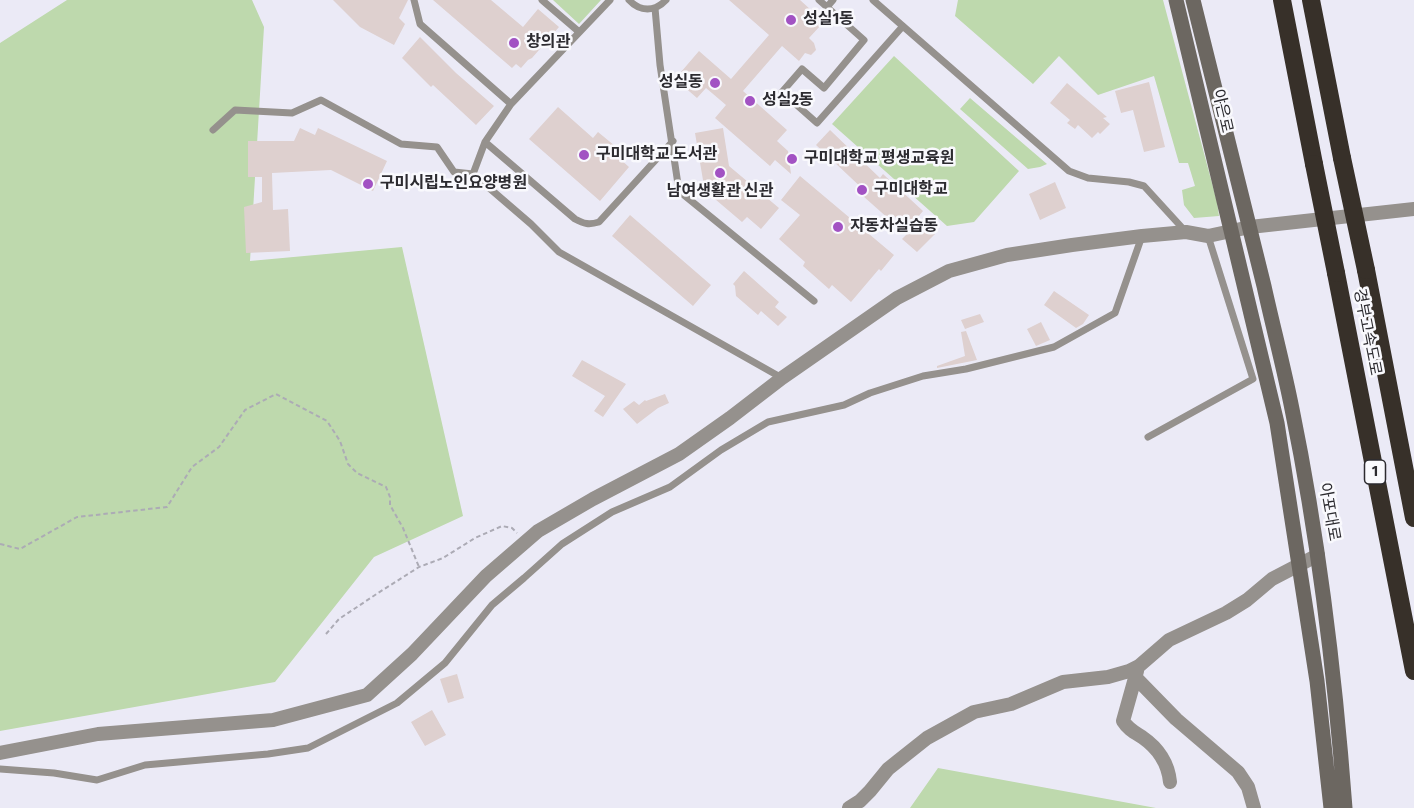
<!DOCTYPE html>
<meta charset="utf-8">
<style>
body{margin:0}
canvas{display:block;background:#ebeaf6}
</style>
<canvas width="1414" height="808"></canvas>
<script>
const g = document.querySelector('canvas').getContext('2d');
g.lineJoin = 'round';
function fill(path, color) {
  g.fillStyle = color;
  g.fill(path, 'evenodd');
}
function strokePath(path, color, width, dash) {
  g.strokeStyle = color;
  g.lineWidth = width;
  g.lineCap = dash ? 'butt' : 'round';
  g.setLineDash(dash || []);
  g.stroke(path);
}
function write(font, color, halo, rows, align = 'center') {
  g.font = font + ' "Fira Sans Condensed","Noto Sans KR",sans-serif';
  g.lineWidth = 5;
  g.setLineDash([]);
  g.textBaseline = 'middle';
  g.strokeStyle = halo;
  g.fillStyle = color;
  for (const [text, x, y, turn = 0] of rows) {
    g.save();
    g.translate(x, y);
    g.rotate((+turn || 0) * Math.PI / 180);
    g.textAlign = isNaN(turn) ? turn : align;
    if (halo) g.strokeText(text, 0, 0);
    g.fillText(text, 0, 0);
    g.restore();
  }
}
fill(new Path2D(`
 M67,0h185l12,27 -14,234 152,-14 61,269 -89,41 -99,125 -275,49v-688z
 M553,0h48l-22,24z
 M958,0h205l54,202 2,14 -25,2 -10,-13 -2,-15 13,-4 -7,-23h-9l-25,-87 -56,19 -39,-39 -26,28 -78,-68z
 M894,56l125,115 -45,51 -27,4 -115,-102z
 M970,98l77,66 -7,3 -12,2 -68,-60z
 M938,768l218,40h-246z`), '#bed9ad');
fill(new Path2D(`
 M333,0h75l-9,18 6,6 -11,21 -34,-18z
 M433,0h58l32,27 15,-18 21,18 -27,31 -4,2 -7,8 -5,-4 -4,4z
 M729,0h71l21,19 -3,4 3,2 -12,13 5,5 2,7 -5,5 -6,-2 -6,8 -17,-15 -39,45 44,39 -10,11 11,10 3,23 -16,-14 -5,6 -55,-48 11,-13 -20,-17 -9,10 -22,-19 24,-28 32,28 38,-44z
 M420,37l36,36 38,33 -18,19 -43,-40 -2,2 -29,-29z
 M1149,82l16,65 -21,5 -11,-42 -12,3 -6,-22z
 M1067,83l40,34 -4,1 7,6 -10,10 -2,-2 -6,6 -14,-13 -3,4 -8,-6 3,-3 -20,-17z
 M558,107l35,31 5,-6 17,14 -4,5 18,16 -29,34 -71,-62z
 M300,128l15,7 3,-7 69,33 -14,30 -42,-21 -59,3 1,37 15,-1 2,42 -44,2 -2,-46 18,-5v-25h-14v-36h46z
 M723,128l6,38 50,42 -18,21 -14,-12 -5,5 -40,-34 2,-2 -9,-53z
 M830,130l50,48 3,-4 40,37 -6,7 18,16 -18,18 -15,-13 8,-8 -16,-15 -4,4 -27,-24 3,-4 -50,-47z
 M800,176l94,79 -13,16 -2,-2 -28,33 -19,-17 -3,4 -26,-23 2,-4 -26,-23 21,-24 -19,-15z
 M1055,182l11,26 -26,12 -11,-26z
 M630,215l81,70 -18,21 -81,-70z
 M744,271l35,31 -4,5 12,10 -9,9 -17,-15 -3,4 -22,-19 -1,-10 -2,-2z
 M1054,291l35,24 -6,9 -7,4 -32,-23z
 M980,314l4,8 -19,7 -4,-9z
 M1041,322l9,18 -14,6 -9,-17z
 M966,331l11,29 -40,8v-2l28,-10 -4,-24z
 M582,360l44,24 -23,33 -9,-6 11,-15 -33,-20z
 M665,394l4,9 -11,5 -21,16 -14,-15 11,-8 5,4 6,-5 1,1z
 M457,674l7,24 -16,5 -8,-24z
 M432,710l14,25 -21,11 -14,-24z`), '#ded0cf');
strokePath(new Path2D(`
 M0,544l20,5 57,-32 90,-10 25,-40 27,-20 26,-37 31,-16 51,27 13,20 8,23 9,9 29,14 4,10v8l13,23 16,39
 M326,634l13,-15 39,-26 41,-26 24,-9 32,-20 27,-12 10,2 5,5`), '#acabb5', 2, [4.5, 3]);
strokePath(new Path2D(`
 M414,0l6,24 91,80
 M542,0l36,31
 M610,0l-99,104 -26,38 90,77c9,5 14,6 24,3l74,-81
 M629,0c11,12 26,12 37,0
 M819,0l45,40 -40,48 -22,-19 -20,23 35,31 86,-97
 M873,0l196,171 19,7 41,4 15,4 42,46
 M827,7l6,-7
 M655,8l5,57 19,126 135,110
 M213,130l22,-20 57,3 29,-13 80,44 36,3 17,25 19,2 12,-32
 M473,174l58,50 28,28 223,126
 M1148,437l105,-58 -45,-143
 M0,769l54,4 43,7 48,-15 123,-11 40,-6 89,-45 48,-40 47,-58 32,-27 38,-34 50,-32 58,-25 51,-37 47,-28 76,-17 26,-12 53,-17 43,-7 88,-22 61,-34 27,-77`), '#95918d', 7);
strokePath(new Path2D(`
 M1137,671l-14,50c5,8 11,11 19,16 16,11 26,25 28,45
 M1135,677l41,42 62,53 10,15 6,21
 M0,753l98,-19 175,-14 94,-25 45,-41 74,-78 52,-45 55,-32 86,-45 51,-36 52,-40 115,-80 52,-27 58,-16 65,-10 70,-9 44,-4 22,4 42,-9 164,-18
 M849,808l11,-7 10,-10 18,-22 10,-8 29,-23 47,-26 37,-8 52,-22 45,-5 21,-6 10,-5 30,-26 57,-27 21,-13 25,-21 46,-24`), '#95918d', 14);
strokePath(new Path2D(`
 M1176,0l101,423 40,258 14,127
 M1193,0c24,95 48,190 71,286 9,41 20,82 28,123 27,132 43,265 53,399`), '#6c6761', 15);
strokePath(new Path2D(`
 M1282,0l32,164
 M1311,0l31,158
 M1366,270l48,248
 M1336,273l78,398`), '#373029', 18);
strokePath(new Path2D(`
 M1342,158l24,112
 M1314,164l22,109`), '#373029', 18);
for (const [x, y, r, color] of [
 [791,20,6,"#a252c3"],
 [514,43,6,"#a252c3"],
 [715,83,6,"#a252c3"],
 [750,101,6,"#a252c3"],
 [584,155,6,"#a252c3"],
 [792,159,6,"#a252c3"],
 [720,173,6,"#a252c3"],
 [368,184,6,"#a252c3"],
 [862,190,6,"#a252c3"],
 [838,227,6,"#a252c3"]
]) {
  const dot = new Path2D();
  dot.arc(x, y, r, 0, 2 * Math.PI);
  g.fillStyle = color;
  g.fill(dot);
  strokePath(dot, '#f9f9fd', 2);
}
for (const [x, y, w] of [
 [1375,472,21]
]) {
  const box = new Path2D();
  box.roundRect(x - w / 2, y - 12, w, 24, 4.5);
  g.fillStyle = '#f9f9fd';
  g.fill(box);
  strokePath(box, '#2c2b30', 1.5);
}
write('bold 15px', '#2c2b30', null, [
 ["1",1375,472]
]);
write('bold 16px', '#2c2b30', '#f9f9fd', [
 ["성실1동",803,20],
 ["창의관",526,43],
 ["성실동",703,83,"right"],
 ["성실2동",762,101],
 ["구미대학교 도서관",596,155],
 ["구미대학교 평생교육원",804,159],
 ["구미시립노인요양병원",380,184],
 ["구미대학교",874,190],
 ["남여생활관 신관",720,192,"center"],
 ["자동차실습동",850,227]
], 'left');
write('16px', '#2c2b30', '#f9f9fd', [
 ["야은로",1222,111,77],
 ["경부고속도로",1367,332,79],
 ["아포대로",1329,512,80]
]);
</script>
